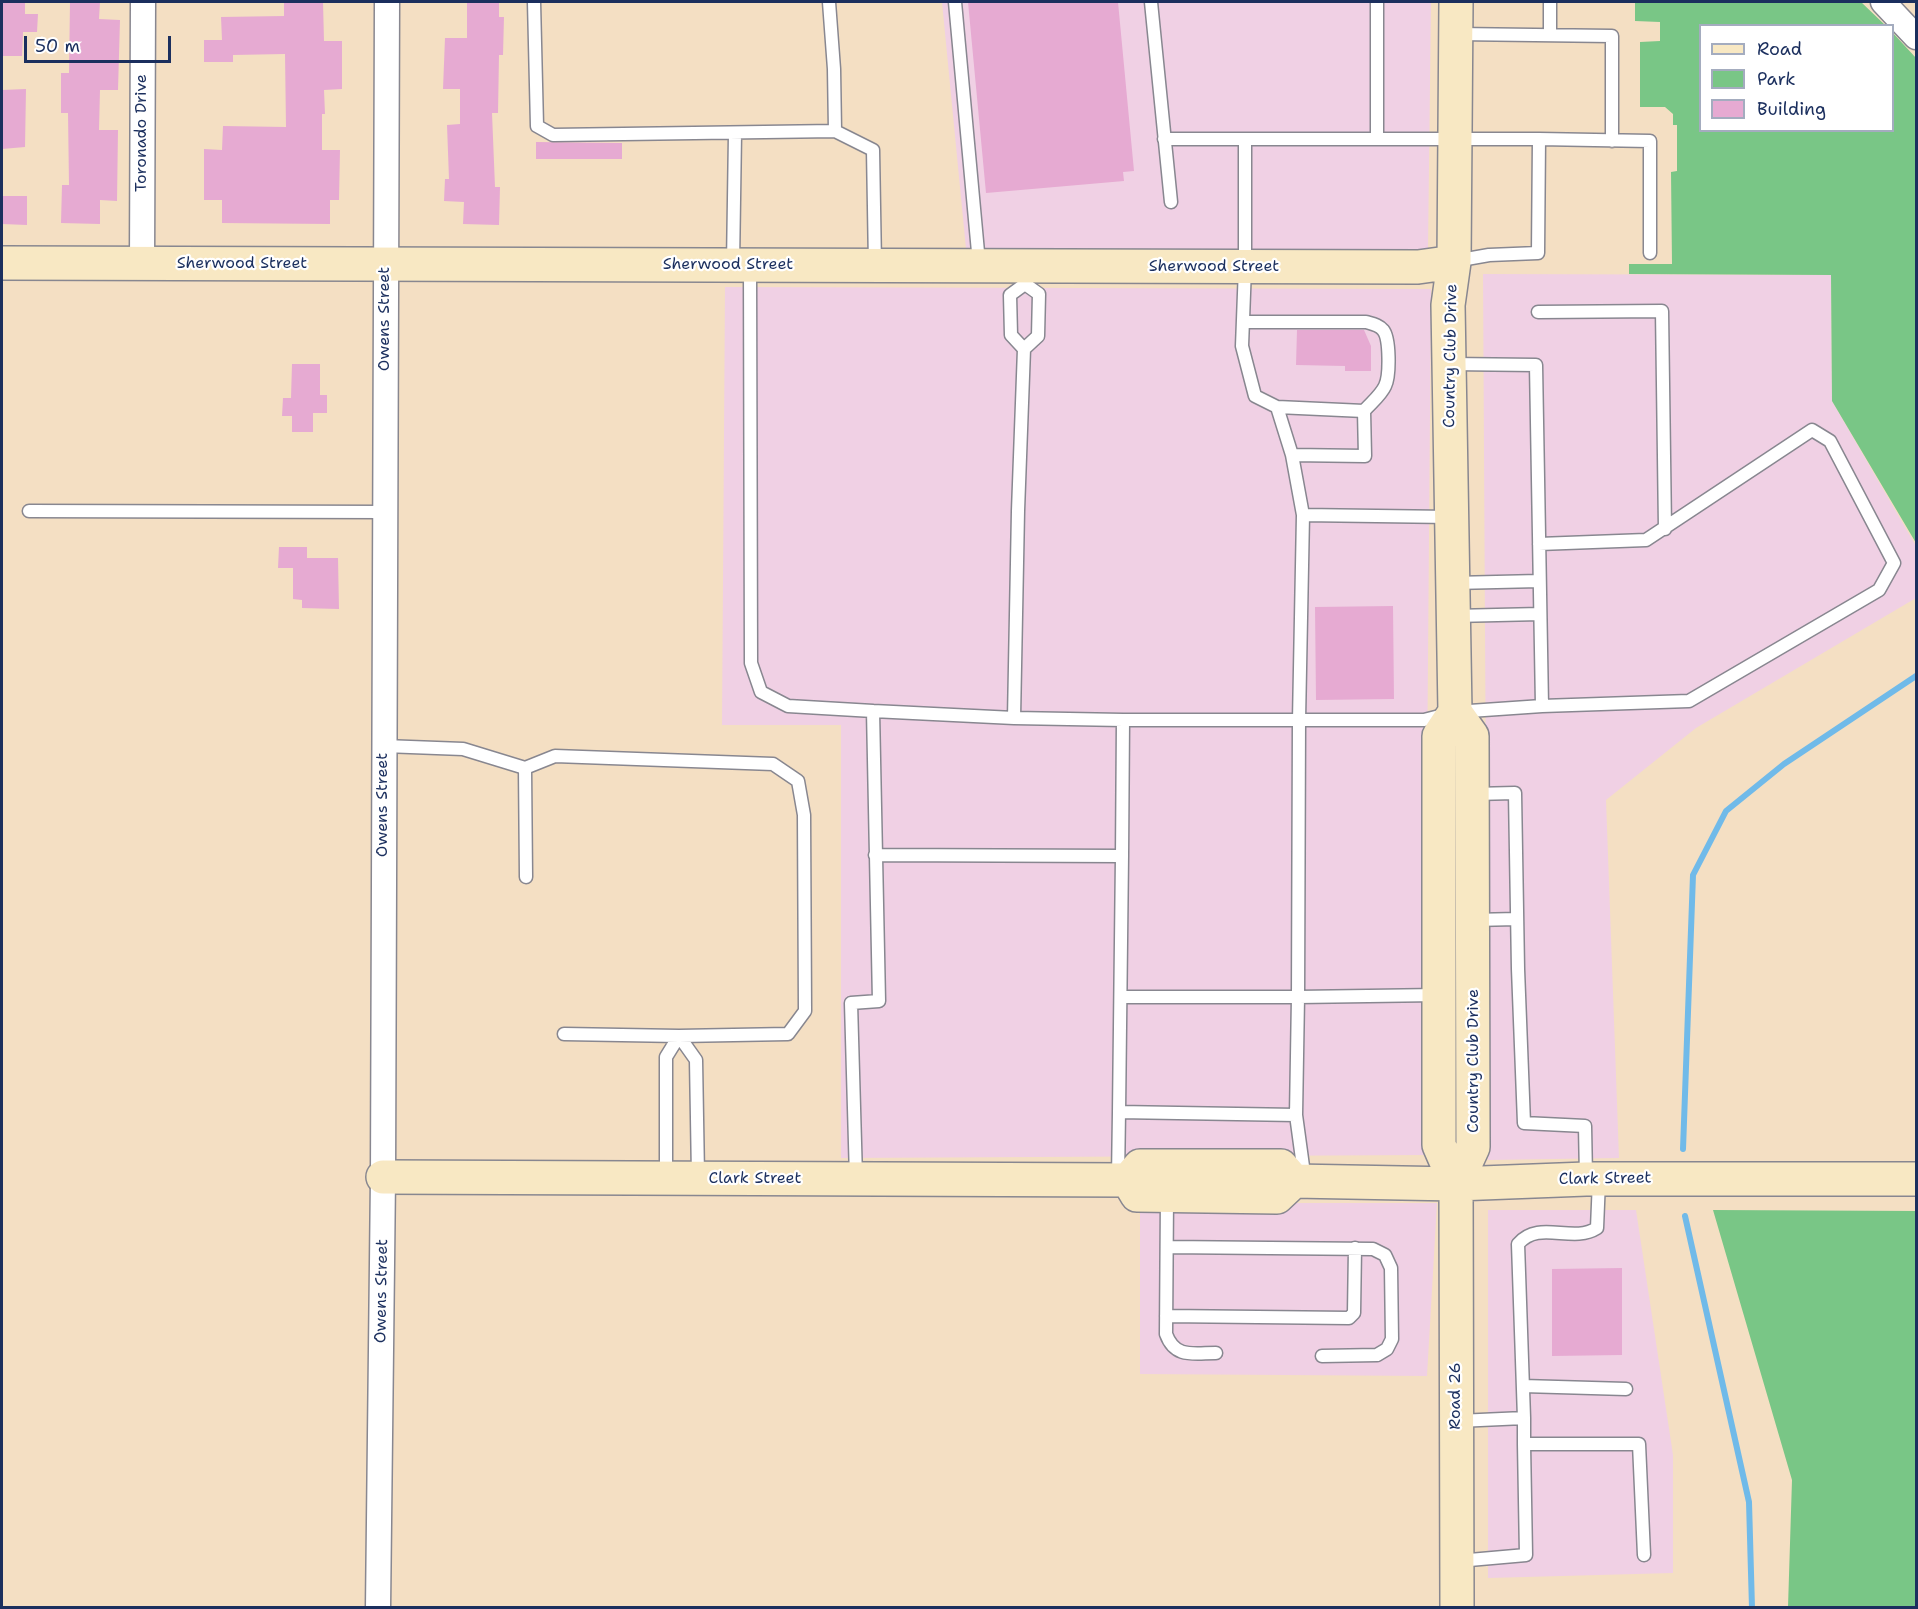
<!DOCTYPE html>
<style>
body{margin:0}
#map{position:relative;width:1918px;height:1609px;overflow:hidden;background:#f4dfc3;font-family:"Shantell Sans",sans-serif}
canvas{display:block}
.frame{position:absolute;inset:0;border:3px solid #1b2f5e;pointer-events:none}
.legend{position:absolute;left:1699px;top:24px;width:195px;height:108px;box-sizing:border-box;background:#fff;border:2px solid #a4acbf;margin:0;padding:8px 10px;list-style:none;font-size:18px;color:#1b2f5e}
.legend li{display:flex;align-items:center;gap:12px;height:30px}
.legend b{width:30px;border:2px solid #a4acbf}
.scale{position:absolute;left:24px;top:36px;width:147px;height:27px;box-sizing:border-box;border:3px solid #1b2f5e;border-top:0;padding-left:8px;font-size:18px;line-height:21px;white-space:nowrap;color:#1b2f5e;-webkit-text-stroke:4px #fff;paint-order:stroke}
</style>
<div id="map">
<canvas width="1918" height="1609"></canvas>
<div class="frame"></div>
<ul class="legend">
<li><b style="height:8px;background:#f8e8c3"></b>Road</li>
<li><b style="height:16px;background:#79c686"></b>Park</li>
<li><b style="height:16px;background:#e6aad2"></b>Building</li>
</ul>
<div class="scale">50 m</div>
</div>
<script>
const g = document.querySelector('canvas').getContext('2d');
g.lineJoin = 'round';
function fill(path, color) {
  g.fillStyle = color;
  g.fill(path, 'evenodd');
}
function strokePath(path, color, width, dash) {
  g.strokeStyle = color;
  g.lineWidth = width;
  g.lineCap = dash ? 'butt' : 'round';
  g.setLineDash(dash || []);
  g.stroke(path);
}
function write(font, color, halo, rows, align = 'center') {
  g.font = font + ' "Shantell Sans",sans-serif';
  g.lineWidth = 4.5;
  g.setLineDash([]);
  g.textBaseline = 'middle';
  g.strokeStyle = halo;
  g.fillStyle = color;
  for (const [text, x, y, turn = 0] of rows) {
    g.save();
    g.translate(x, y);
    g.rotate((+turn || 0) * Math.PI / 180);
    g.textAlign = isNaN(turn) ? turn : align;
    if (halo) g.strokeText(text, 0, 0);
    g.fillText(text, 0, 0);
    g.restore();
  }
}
fill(new Path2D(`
 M942,2h489l-3,247h-462z
 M1483,274l348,1 1,126 84,145v52l-220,130 -90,72 13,358 -131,2z
 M725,287l706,2 -7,866 -583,3v-433h-119z
 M1140,1203h297l-10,173 -287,-2z
 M1488,1210h148l37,245v118l-185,5z`), '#f0d0e4');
fill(new Path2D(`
 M1635,2h226l24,23 -185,1v104h192l1,-97 23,25v485l-84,-142 -1,-126 -202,-1v-10h43l-1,-92 6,-1v-46h-4v-11l-8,-7h-25v-65l20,-1v-19l-25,-1z
 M1713,1210l203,1v396h-128l4,-127z`), '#79c686');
strokePath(new Path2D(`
 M1683,1149l10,-274 33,-64 58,-47 132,-88
 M1685,1216l64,286 3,106`), '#70bae9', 6);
fill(new Path2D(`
 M2,2h23v12h13l-1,18h-14l-1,24h-20z
 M70,2h30l-1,17 21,1 -2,70h-18l-1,40h19l-1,71 -17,-1v24l-39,-1 1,-38h7l-1,-72h-7v-40h8z
 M284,2h39l1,39h18v48l-18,1 1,24h-3v36h18l-1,50h-9v24l-108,-1v-23h-18v-51l18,1 1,-24 63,1 -1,-73 -52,1v7h-29v-22h18l-1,-23 63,-1z
 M467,2h32v15h5l-1,38h-4l-1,58h-6l3,74h5l-1,38 -36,-1 1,-22 -20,-1 1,-22h4l-2,-54 13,-1v-35h-17l2,-51h22z
 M968,2h150l16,169 -11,1 1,9 -138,12z
 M26,89l-1,58 -23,2v-59z
 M536,142l86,1v16h-86z
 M2,196h25v29l-25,-1z
 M1297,330h67l7,16v25h-26v-5l-49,-1z
 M292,364h28v31h7v18h-14v19h-21v-16h-10l1,-18h8z
 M279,547h28v11h31l1,51 -37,-1v-8l-9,-1v-31h-15z
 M1393,606l1,93 -78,1 -1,-93z
 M1622,1268v87l-70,1v-87z`), '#e6aad2');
const lane = new Path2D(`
 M534,2l3,124 16,9 282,-4 -1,-62 -5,-67
 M955,2l24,261
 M1151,2l20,200
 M1377,2v136
 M1457,34l155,2v105
 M1550,35v-33
 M835,131l38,19 2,115
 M1164,139h375l-1,114 -49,2 -34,6
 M1245,139v128l-3,79 13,50 22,11 87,4 1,45 -73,-1 11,60 147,2
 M1539,139l111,2v112
 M733,264l2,-130
 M750,267l1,396 10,29 27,14 85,5 6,290 -28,2 5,175
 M1538,312l124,-1 3,218
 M1243,322h123c7,2 13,3 17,8 7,8 7,46 2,56 -4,9 -14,17 -21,25
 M1024,349l-13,-14 -1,-40 15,-11
 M1277,407l15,48
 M29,511l356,1
 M1303,515l-4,205h125l31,-8 87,-6 -6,-341 -85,-1
 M1539,544l107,-4 166,-110 18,11 64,122 -15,27 -190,111 -147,5
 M1454,583l85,-2
 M1454,616l86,-2
 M873,711l141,7 4,-207 6,-162 14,-13 1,-42 -14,-10
 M1014,718l109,2
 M384,746l79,3 62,19 1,109
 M525,768l30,-12 218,8 25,17 6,34 1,196 -17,23 -109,2 -115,-2
 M1474,794l41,-1 3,176 6,154 61,3 1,51
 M875,855l247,1 -3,256
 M1122,856l1,-136h176l-1,277 140,-2
 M1473,920l44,-1
 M1121,997h177l-2,118 9,66
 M679,1036l17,24 2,116
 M666,1176v-119l13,-21
 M1118,1178l1,-66 177,3
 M1167,1196l-1,138c9,25 28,19 50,19
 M1167,1247l206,2 12,6 6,13 1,71 -5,10 -10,6 -55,1
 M1166,1316l183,2 5,-5 1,-65
 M1523,1386l103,3
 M1524,1418v26
 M1458,1421l66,-3 -6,-174c21,-25 54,0 79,-16l2,-48
 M1458,1561l68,-6 -2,-111h115l5,111`);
const street = new Path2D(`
 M1883,2l33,35
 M142,264l1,-262
 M378,1608l5,-431 4,-1175`);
const secondary = new Path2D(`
 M1456,2l-2,260 -6,43 7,407 17,24 1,411 -17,37
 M2,263l1416,4 36,-5
 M1455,712l-16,24v409l17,39 1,424
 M383,1177l745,3 12,-14h141l13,15
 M1128,1180l9,15 140,2 17,-16 162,3 130,-5h330`);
strokePath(lane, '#888790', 15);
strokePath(street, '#888790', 27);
strokePath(secondary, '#888790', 36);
strokePath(lane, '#fff', 12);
strokePath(street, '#fff', 24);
strokePath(secondary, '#f8e8c3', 33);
write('16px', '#1b2f5e', '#fff', [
 ["Toronado Drive",142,133,-90],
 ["Sherwood Street",242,264],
 ["Sherwood Street",728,265],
 ["Sherwood Street",1214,267],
 ["Owens Street",385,319,-90],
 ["Country Club Drive",1451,356,-89],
 ["Owens Street",383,805,-90],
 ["Country Club Drive",1474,1061,-90],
 ["Clark Street",755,1179],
 ["Clark Street",1605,1179,-1],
 ["Owens Street",382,1291,-89],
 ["Road 26",1456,1396,-90]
]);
</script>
